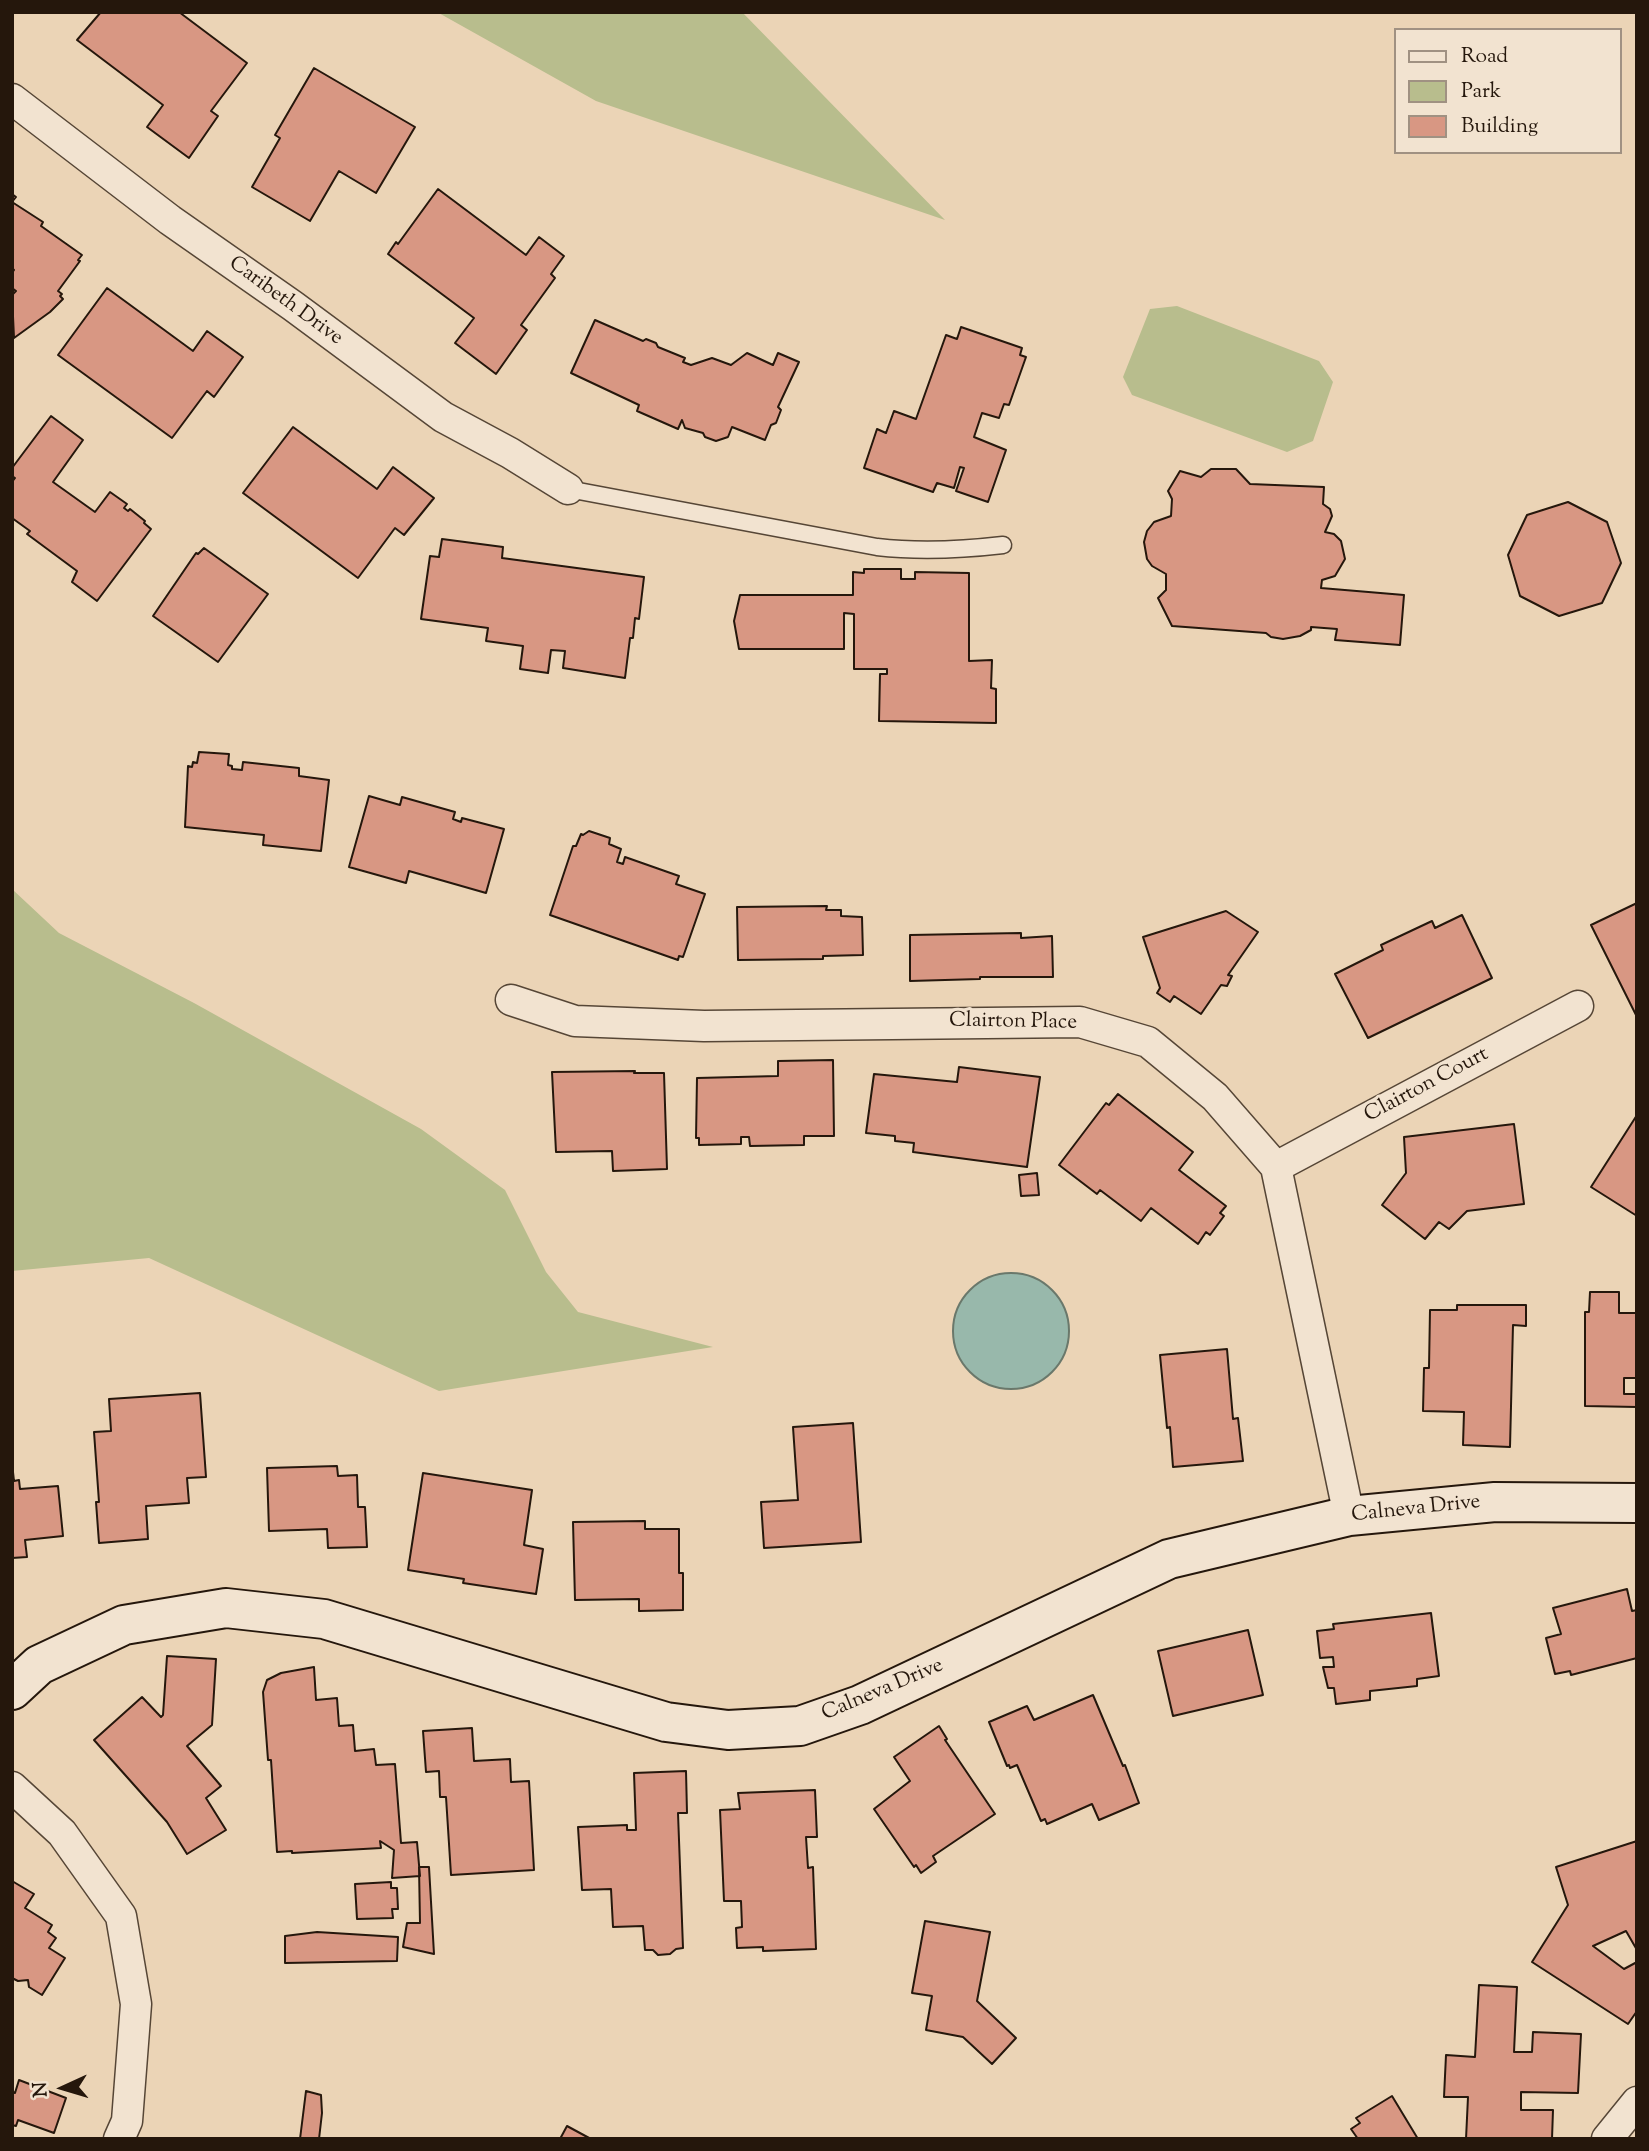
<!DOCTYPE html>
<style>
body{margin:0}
#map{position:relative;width:1649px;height:2151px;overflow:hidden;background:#ebd4b6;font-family:"Sorts Mill Goudy",serif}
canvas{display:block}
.frame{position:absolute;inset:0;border:14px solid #25170c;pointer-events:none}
.legend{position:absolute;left:1394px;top:28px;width:228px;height:126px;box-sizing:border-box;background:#f2e3d0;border:2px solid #a09182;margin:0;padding:9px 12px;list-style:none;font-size:21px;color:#25170c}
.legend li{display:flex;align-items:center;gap:14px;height:35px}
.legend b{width:35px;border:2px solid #a09182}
.north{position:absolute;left:28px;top:2053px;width:70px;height:70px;-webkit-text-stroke:5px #f2e3d0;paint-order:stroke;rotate:266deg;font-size:19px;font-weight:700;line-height:28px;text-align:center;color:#25170c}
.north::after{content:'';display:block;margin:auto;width:24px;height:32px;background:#25170c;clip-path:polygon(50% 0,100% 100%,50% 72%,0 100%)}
</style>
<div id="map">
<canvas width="1649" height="2151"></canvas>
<div class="frame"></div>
<ul class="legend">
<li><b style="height:9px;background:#f2e3d0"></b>Road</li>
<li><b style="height:19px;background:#b8bd8d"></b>Park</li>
<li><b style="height:19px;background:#d89783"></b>Building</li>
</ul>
<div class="north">N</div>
</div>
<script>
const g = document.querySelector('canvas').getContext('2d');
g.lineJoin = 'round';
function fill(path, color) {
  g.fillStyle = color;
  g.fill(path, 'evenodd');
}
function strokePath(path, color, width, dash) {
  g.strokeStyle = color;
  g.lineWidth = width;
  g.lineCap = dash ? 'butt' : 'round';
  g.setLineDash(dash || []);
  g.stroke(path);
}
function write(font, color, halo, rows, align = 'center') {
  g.font = font + ' "Sorts Mill Goudy",serif';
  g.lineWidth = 6;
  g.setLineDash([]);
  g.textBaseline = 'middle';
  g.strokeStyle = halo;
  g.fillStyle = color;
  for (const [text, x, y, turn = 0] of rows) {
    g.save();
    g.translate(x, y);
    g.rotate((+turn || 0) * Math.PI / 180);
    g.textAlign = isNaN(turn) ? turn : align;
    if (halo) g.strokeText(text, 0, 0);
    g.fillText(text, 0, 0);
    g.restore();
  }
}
fill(new Path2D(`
 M437,12h305l203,208 -349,-119z
 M1177,306l142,55 14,21 -20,59 -26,11 -155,-57 -9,-18 27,-68z
 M12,889l47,44 135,70 227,126 84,61 41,82 32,40 135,35 -274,44 -290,-133 -137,13z`), '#b8bd8d');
const water = new Path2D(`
 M953 1331a58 58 0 1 1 116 0a58 58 0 1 1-116 0Z`);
fill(water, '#98b8ab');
strokePath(water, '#6a786b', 2);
const building = new Path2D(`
 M101,12h78l68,51 -36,48 7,5 -29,42 -42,-31 16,-22 -86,-65z
 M314,68l101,59 -39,66 -37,-22 -29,50 -58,-34 28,-49 -5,-3z
 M438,189l88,66 13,-18 25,19 -13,18 4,4 -34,47 6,5 -31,44 -41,-31 19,-25 -86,-64 8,-12 2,2z
 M12,194l4,3 -4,5 31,20 -2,4 41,29 -4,5 2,1 -22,30 4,3 -2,2 3,3 -13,13 -36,26 -2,-43 4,-4 -4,-3v-15l2,-3 -2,-2z
 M107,288l86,63 14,-20 36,26 -29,40 -7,-6 -35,47 -114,-83z
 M595,320l48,21 3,-2 10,4 2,4 27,11 -2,4 8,3 21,-7 19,7 16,-12 26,12 5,-12 21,9 -21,45 3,3 -5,13 -5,2 -6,15 -33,-13 -4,10 -12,4 -11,-4 -2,-4 -18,-5 -3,-8 -4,9 -41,-18 2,-6 -68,-32z
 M961,327l61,21 -2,7 6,2 -17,48 -5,-1 -5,14 -17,-5 -8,24 32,13 -18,52 -32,-11 8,-23 -4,-1 -6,21 -17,-5 -4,9 -69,-24 13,-39 9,4 8,-22 22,8 30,-84 11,4z
 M51,416l32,24 -30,42 42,30 15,-20 17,12 -3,4 4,3 2,-2 15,12 -1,2 7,6 -54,72 -25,-19 5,-11 -50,-37 3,-3 -18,-13v-36l3,-4 -3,-2v-8z
 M293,427l84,62 16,-22 41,31 -30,37 -9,-7 -37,50 -115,-85z
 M1211,469h25l14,15 74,3 -1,17 7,5 2,7 -7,16 9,2 7,7 4,18 -10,17 -13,4 -1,8 83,7 -4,50 -65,-5 2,-11 -26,-2v3l-11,6 -17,3 -12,-2 -5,-4 -94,-7 -14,-28 8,-8v-16l-14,-8 -5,-7 -3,-17 3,-11 7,-9 17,-6 1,-17 -4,-8 12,-20 21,6z
 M1568,502l39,20 14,41 -19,40 -43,13 -39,-20 -12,-41 19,-40z
 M442,539l61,8 -1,11 142,19 -5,42 -4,-1 -2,20h-3l-5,40 -62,-10 2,-17 -14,-1 -3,23 -28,-4 3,-23 -37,-5 2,-13 -67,-9 9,-63 9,1z
 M204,548l64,46 -50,68 -65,-46 43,-63 2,1z
 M864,569h37v10h14v-7l54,1v88l23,-1 -1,28 5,1v34l-117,-2 1,-47h7v-5h-33v-55l-10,-1v36h-105l-5,-28 6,-26h113v-23l11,1z
 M199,752l30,2 -1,11 4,1v3l10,1 1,-8 56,6v8l30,4 -8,71 -58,-6 1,-10 -79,-8 3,-61 4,1 1,-5 4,1z
 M369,796l31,9 2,-8 53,15 -2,7 8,3 1,-4 42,11 -18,64 -77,-22 -3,12 -57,-16z
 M589,831l21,7 -1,6 12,5 -4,13 6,2 2,-7 54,19 -3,8 29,10 -22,63 -4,-1 -1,4 -128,-45 23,-69h3l5,-12 2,1z
 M1637,903v114l-46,-92z
 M827,906l-1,4h15v6l21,1 1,38 -40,1v3l-85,1 -1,-53z
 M1226,911l32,21 -30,43 4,1 -5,10 -6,-1 -20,29 -27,-18 -4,6 -13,-9 3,-5 -17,-51z
 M1462,915l30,63 -124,60 -33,-64 48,-24 -2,-5 51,-24 3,7z
 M1021,933v5l31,-2 1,41h-73v2l-70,2v-46z
 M833,1060l1,76h-30v9l-54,1 -1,-9h-8v7l-42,1v-7h-3l1,-60 81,-2v-15z
 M959,1067l81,10 -13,90 -114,-15 1,-9 -19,-2v-5l-29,-3 8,-59 83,8z
 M635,1071l-1,2h30l3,96 -54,2 -1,-20 -56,1 -4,-80z
 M1118,1094l75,58 -14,18 47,36 -6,7 4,3 -14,19 -4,-3 -8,12 -47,-36 -10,13 -41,-31 -3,4 -38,-29 47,-62 3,2z
 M1637,1115v101l-46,-29z
 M1514,1124l10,80 -57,7 -18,18 -10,-7 -14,17 -43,-34 24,-32 -2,-36z
 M1037,1173l2,22 -18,1 -2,-21z
 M1590,1292h29v21h18v65h-13v16h13v13l-52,-1v-94h4z
 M1457,1305h69v21l-13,-1 -3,122 -47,-2 1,-33 -41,-1 1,-43h5l1,-58h27z
 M1227,1349l6,70 5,-1 5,43 -70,6 -3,-40 -3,1 -7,-73z
 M200,1393l6,84 -19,1 2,25 -43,3 2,33 -49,4 -3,-41h3l-5,-70 17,-1 -2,-32z
 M853,1423l8,119 -97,6 -3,-46 37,-2 -5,-73z
 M12,1463l2,18 5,-1 1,9 38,-3 5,50 -38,4 2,17 -15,1z
 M337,1466l1,10 19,-1 1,32h7l2,40 -39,1 -1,-19 -58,2 -2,-63z
 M423,1473l109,17 -8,55 19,4 -7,45 -73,-11 1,-4 -56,-9z
 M645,1521v8h34v44h4v37l-44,1v-12l-64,1 -2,-78z
 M1627,1589l5,22 5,-1v48l-66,17 -1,-4 -15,3 -9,-36 15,-4 -8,-26z
 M1431,1613l8,63 -22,3v7l-47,5v9l-34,4 -2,-16h-6l-5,-21h11l-1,-10 -13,1 -3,-27 17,-2 -1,-5z
 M1248,1630l15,65 -90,21 -15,-65z
 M167,1656l49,3 -4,66 -25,21 34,40 -15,12 20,32 -39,24 -20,-32 -73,-82 48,-43 19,20 2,-2z
 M314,1667l2,33 21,-2 2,28 14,-1 2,26 19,-2 2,16 19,-1 6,79 16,-1 3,34 -28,2 2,-28 -14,-9 1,7 -89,5v-2l-15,1 -6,-92h-3l-5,-68 4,-12 14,-7z
 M1093,1695l30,71 2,-1 14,38 -40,17 -7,-16 -45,20 -2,-5 -4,2 -24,-56 -7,3 -1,-3 -2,1 -18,-44 38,-16 7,14z
 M939,1726l8,13 -2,1 50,74 -62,42 3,6 -15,11 -5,-8 -2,2 -40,-58 36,-28 -16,-24z
 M472,1728l2,33 36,-2 1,23 18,-1 5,89 -83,5 -5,-78h-6l-1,-26 -13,1 -3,-41z
 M686,1771l1,42h-9l5,135 -7,1 -6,5 -12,1 -5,-5h-8l-2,-24 -30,1 -2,-38 -29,1 -4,-63 49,-2v5h9l-2,-57z
 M815,1790l2,47h-11l2,31 5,-1 3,82 -53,2v-4l-26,1 -1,-20 6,-1 -1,-26h-17l-4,-91 20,-1 -2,-16z
 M1637,1841v109l-11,-19 -33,15 31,23 13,-7v49l-9,13 -96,-62 36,-57 -12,-38z
 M419,1867h10l5,87 -31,-7 4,-24h13z
 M12,1881l22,13 -9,14 27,17 -4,7 8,6 -7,10 16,10 -23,37 -13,-8 -1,-7 -10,1 -6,-3z
 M391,1882v6h6l1,21h-6l1,9 -36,1 -2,-35z
 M925,1921l65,11 -13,69 39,37 -24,26 -29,-27 -37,-7 6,-34 -20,-3z
 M317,1932l81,5 -1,24 -112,2v-27z
 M1479,1985l38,2 -3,65h18l1,-20 48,2 -3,59 -57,-1v18h32l-1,29h-86l2,-42h-24l2,-42 29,2z
 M19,2080l47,18 -12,35 -36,-13 -2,6 -4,-1v-33l3,1z
 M306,2091l15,4 1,18 -3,26h-19z
 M1392,2096l26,43h-60l-7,-10 9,-6 -4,-5z
 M567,2126l24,13h-31z`);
fill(building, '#d89783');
strokePath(building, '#25170c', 2);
const lane = new Path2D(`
 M568,489l309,58c43,5 83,3 126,-2`);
const street = new Path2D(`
 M12,99l158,121 123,86 150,111 67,36 58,36
 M511,1000l64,21 129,5 376,-4 68,20 67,55 61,70 73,349
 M1276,1167l302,-161
 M12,1787l50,46 59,83 15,88 -9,117 -8,18
 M1607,2139l30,-37`);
const secondary = new Path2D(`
 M12,1690l27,-25 85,-40 102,-17 98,11 342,103 62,8 72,-4 60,-21 309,-146 180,-43 146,-14 142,1`);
strokePath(lane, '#564636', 19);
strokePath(street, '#564636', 33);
strokePath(secondary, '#25170c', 42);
strokePath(lane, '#f2e3d0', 16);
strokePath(street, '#f2e3d0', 30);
strokePath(secondary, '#f2e3d0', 38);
write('21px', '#25170c', '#f2e3d0', [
 ["Caribeth Drive",285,302,36],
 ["Clairton Place",1013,1023,1],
 ["Clairton Court",1427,1086,-28],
 ["Calneva Drive",1416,1510,-6],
 ["Calneva Drive",883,1691,-23]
]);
</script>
